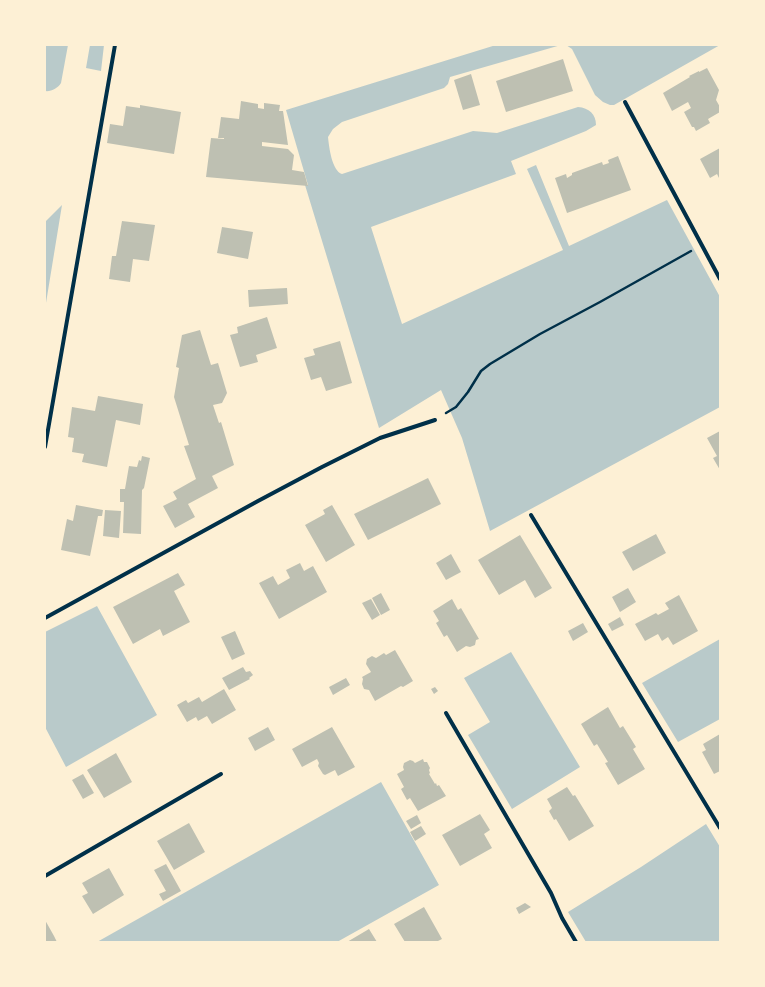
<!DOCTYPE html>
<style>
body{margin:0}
#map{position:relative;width:765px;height:987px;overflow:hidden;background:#fdf0d5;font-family:Roboto,sans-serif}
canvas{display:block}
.frame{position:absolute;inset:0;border:46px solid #fdf0d5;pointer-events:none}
</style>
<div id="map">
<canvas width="765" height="987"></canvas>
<div class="frame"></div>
</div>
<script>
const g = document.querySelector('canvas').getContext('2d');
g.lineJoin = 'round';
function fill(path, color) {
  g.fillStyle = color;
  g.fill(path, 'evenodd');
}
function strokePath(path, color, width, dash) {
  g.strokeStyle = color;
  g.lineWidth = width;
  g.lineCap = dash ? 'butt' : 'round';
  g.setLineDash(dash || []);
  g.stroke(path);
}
fill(new Path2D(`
 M45,45h23l-7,38c-3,5 -10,9 -16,8z
 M90,45h14l-3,26 -15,-3z
 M496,45h224l-106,60h-4l-7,-3 -8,-7 -23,-46 -6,-4h-5l-111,32 -2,7 -4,4 -102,34 -9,7 -5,8c1,10 4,34 14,37l131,-43 24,2 81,-26c11,1 18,7 18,18l-10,6 -75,30 5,13 -145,53 31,97 161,-74 -36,-81 9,-4 33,81 98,-46 53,97v110l-230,124 -28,-93 -21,-48 -62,38 -74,-243h3l-22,-75z
 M62,205l-17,104v-87z
 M97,606l60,109 -91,52 -21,-40v-95z
 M720,639v80l-42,23 -36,-59z
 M511,652l69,115 -68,42 -44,-74 22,-13 -26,-44z
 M381,782l58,103 -102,57h-240z
 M706,824l14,23v95h-134l-18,-30 73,-45z`), '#b9caca');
fill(new Path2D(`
 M563,59l10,32 -67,21 -10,-31z
 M707,68l12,22 -3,10 4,7v5l-12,7 2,4 -14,8 -2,-4h-2l-8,-15 7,-4 -3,-6 -16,9 -9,-18 27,-16 -1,-1 10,-5v1z
 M471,74l9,31 -17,5 -9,-30z
 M241,101l17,3v4l6,1v-6l16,2 -1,6h4l5,34 -26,-3v4l26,3 6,6 -2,15 12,2 4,14 -102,-9 5,-39 13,1v-1h-6l3,-21 18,2z
 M140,105l41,7 -7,42 -67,-11 3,-19 13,2 3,-20 14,2z
 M720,148v32l-3,-6 -7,4 -10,-19z
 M618,156l13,34 -64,23 -12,-35 11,-4 1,4 5,-3v-2l30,-11 1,3 6,-2 -1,-3z
 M122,221l33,4 -6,36 -16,-2 -3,23 -21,-3 3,-23h4z
 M222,227l31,5 -5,27 -31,-6z
 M287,288l1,16 -39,3 -1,-17z
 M267,317l10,31 -21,7 2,7 -18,5 -10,-32 8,-2 -1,-6z
 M200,330l11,35 7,-2 9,30 -5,10 -9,2 6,18 2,-1 13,43 -22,11 6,12 -30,16 7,13 -20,11 -12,-22 14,-7 -4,-7 23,-13 -12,-33 5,-1 -15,-48 5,-29 -3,-1 6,-32z
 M340,341l12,42 -26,8 -5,-14 -10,3 -7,-22 11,-3 -2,-6z
 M98,396l45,8 -3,21 -24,-5 -9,47 -25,-5 2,-8 -12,-2 2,-14 -6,-1 4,-30 23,4z
 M720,431v39l-7,-12 4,-2 -10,-18z
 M142,456l8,2 -6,30 -2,2 -1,44 -18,-1 1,-31h-4v-13h5l4,-23 8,1 2,-7 2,1z
 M428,478l13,26 -73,36 -14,-26z
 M76,505l27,5 -1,6h-4l-8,40 -29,-6 6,-31 6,2z
 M332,505l23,40 -29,17 -21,-37 20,-11 -2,-4z
 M105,510l16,1 -2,27 -16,-2z
 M656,534l10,19 -33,18 -11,-19z
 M520,535l32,53 -17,10 -10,-18 -26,15 -21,-35z
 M451,554l10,18 -15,8 -10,-17z
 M300,563l4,8 9,-5 14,26 -48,27 -20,-36 14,-7 5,9 12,-7 -4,-8z
 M178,573l7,12 -11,6 16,31 -27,14 -3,-7 -27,15 -20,-37z
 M628,588l8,14 -16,10 -8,-15z
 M381,593l9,17 -9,5 -9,-17z
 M679,595l19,36 -25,14 -5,-8 -6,4 -4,-7 -13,7 -10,-17 21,-11 2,2 11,-6 -4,-6z
 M371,599l9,16 -8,5 -10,-17z
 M452,599l6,11 3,-2 18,31 -3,1 -1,5 -5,2 -4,-1 -9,6 -10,-17 -3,2 -8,-14 3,-2 -6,-10z
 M620,617l4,8 -12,6 -4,-7z
 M583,623l5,9 -15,9 -5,-10z
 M235,631l10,23 -13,6 -11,-23z
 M395,650l18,31 -10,6 -2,-1 -26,15 -6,-11 -5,-1 -2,-5 1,-5 -1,-2 9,-5 -5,-8 1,-5 5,-3 4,2 8,-5 2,2z
 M243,667l3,5 4,-1 3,4 -4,3 1,1 -21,11 -7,-12z
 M346,678l4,7 -17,10 -4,-8z
 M435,687l3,4 -4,3 -3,-5z
 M224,689l12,21 -24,14 -5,-8 -9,5 -2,-4 -9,5 -10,-17 9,-5 2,3 11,-6 3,5z
 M608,707l12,21 3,-2 13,21 -3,2 12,20 -27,16 -13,-22 3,-1 -8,-13 -3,-5 -3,2 -13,-22z
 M268,727l7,13 -20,11 -7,-13z
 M332,727l23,40 -17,9 -3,-6 -10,5 -2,-1 -5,-8 1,-3 -2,-4 -15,8 -10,-18z
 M720,734v37l-6,3 -12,-22 4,-2 -3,-6z
 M116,753l16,29 -28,16 -17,-28z
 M423,759l1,3h3l3,6 -1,2 1,3 -1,1 6,10 1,-1 1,3 2,-1 7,11 -28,15 -8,-13 -3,2 -6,-11 3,-2 -7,-13 7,-4 -1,-3 1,-4 6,-3 3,1 2,2z
 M83,774l11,19 -11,6 -11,-19z
 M567,787l6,9 2,-1 19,31 -25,15 -13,-22 -2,1 -5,-9 3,-3 -5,-9z
 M480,814l10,16 -6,4 8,14 -32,18 -18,-31z
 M417,815l4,8 -10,6 -5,-8z
 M189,823l16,29 -31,18 -17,-29z
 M421,826l5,8 -11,7 -5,-9z
 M166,864l15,27 -18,10 -4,-7 7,-3 -12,-21z
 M109,868l15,27 -31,19 -11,-18 6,-3 -6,-10z
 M525,903l6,4 -12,7 -3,-6z
 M424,907l18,32 -6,3h-31l-11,-18z
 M45,920l9,16 3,6h-12z
 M369,929l8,13h-30z`), '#bec0b2');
strokePath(new Path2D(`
 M446,413l10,-6 12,-15 13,-21 9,-7 50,-30 60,-32 91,-51`), '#003049', 2.5);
strokePath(new Path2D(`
 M625,102l95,177
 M45,447l70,-402
 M531,515l189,313
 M45,618l213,-117 64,-34 58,-29 55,-18
 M446,713l105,180 11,25 14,24
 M45,876l176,-102`), '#003049', 4);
</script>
